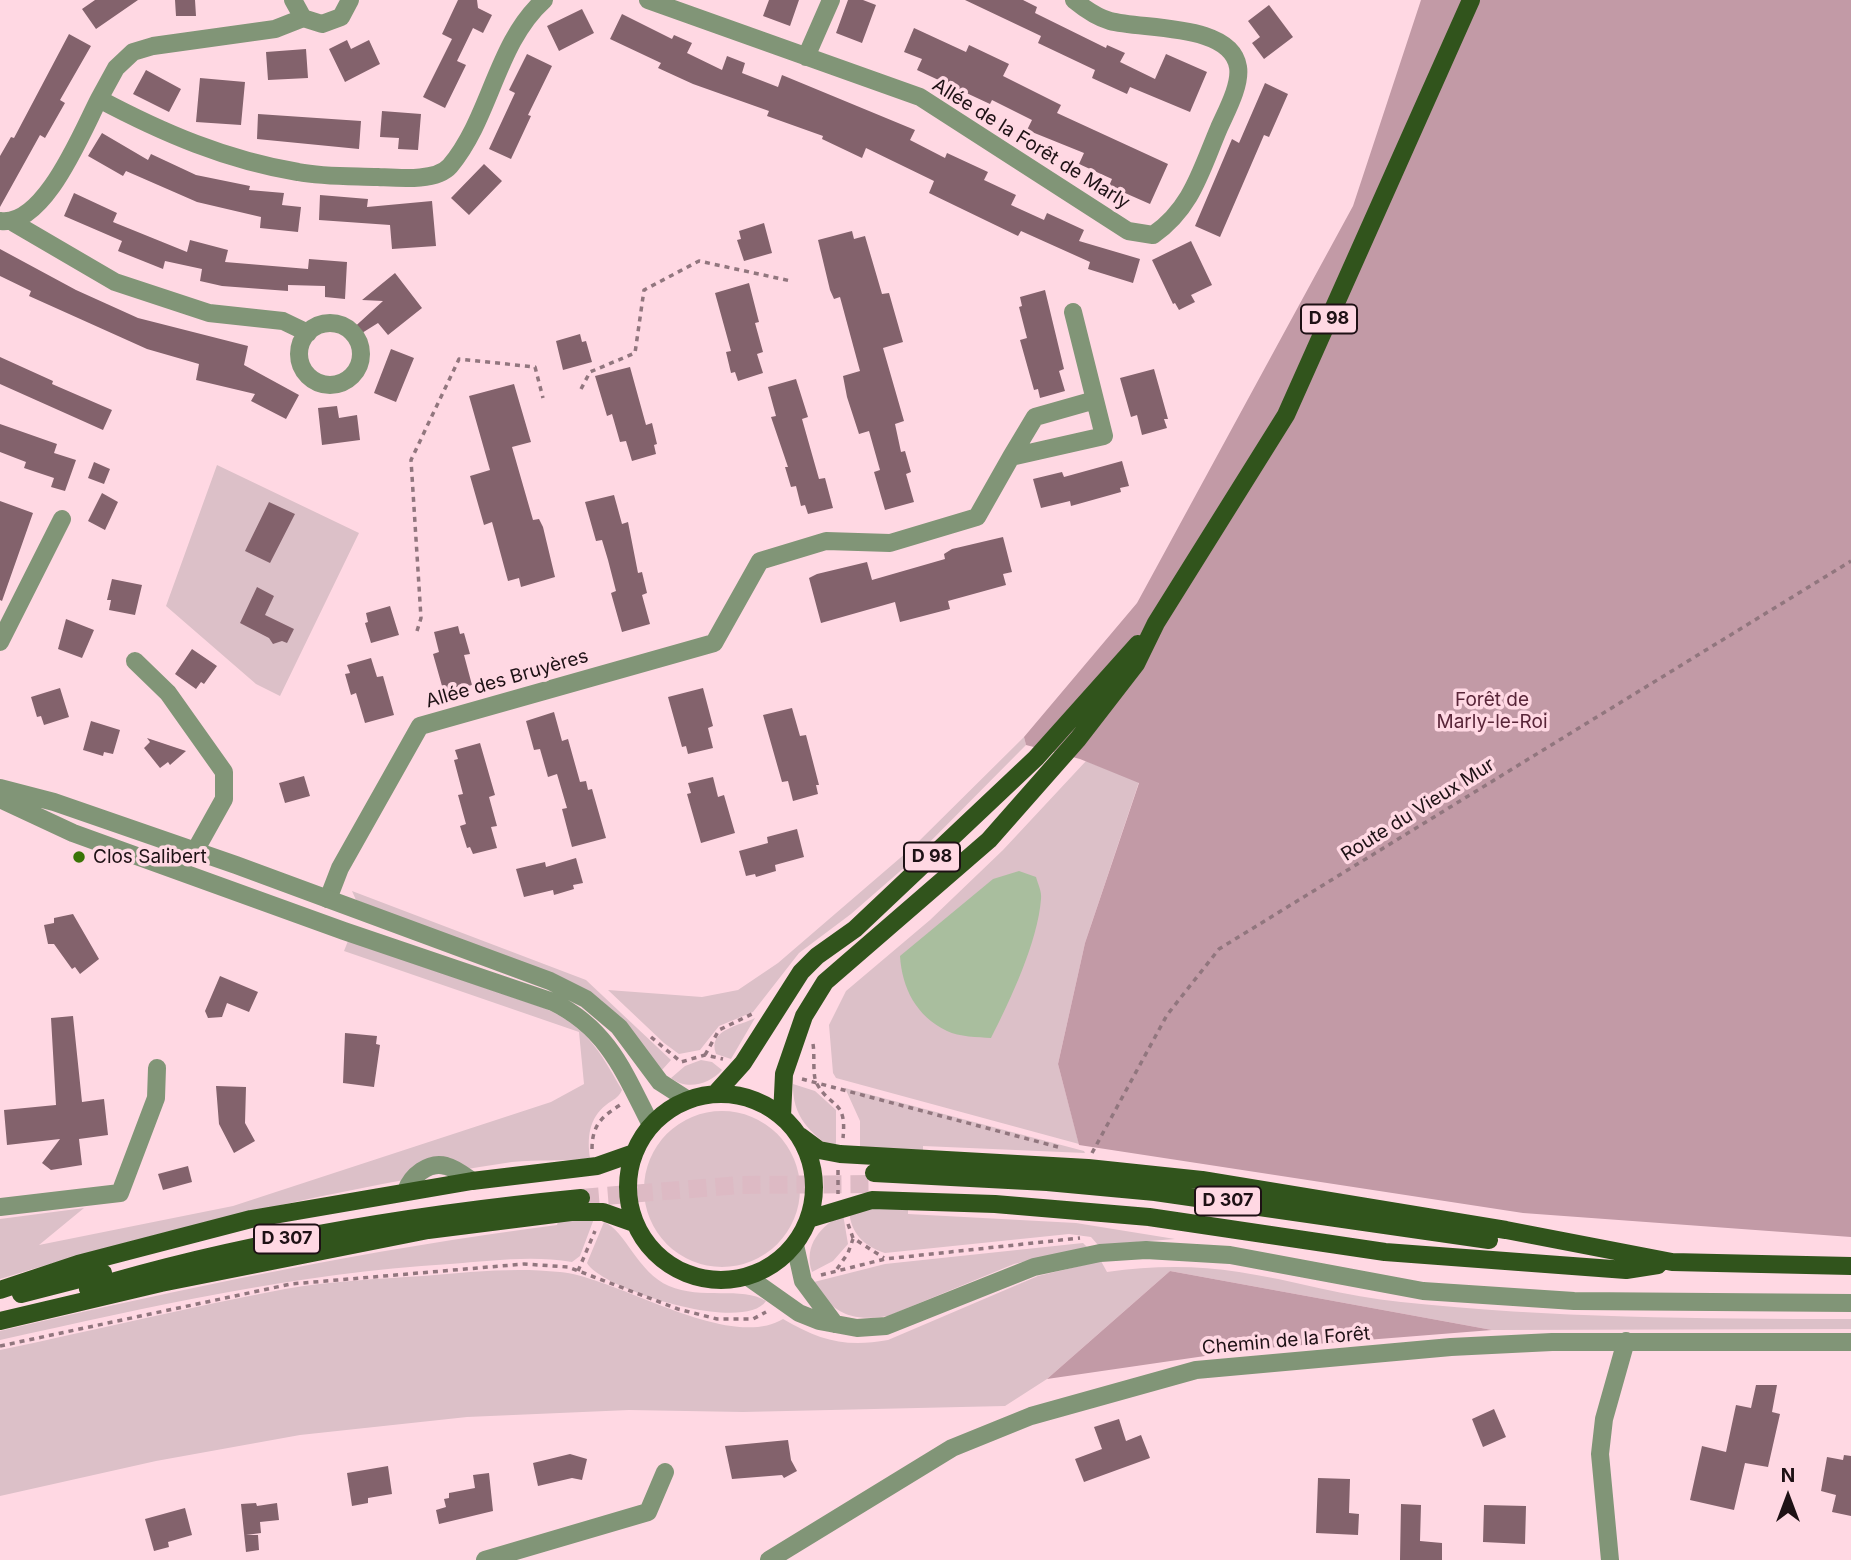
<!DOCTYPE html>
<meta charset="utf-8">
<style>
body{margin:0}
#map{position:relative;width:1851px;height:1560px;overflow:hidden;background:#ffd8e3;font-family:Inter,sans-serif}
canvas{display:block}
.north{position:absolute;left:1753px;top:1462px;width:70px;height:70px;-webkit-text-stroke:5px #ffd8e3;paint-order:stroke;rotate:0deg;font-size:19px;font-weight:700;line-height:28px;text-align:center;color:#1e1115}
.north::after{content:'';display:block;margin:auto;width:24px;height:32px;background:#1e1115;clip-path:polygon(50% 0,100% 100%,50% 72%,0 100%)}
</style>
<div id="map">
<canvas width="1851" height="1560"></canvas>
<div class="north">N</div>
</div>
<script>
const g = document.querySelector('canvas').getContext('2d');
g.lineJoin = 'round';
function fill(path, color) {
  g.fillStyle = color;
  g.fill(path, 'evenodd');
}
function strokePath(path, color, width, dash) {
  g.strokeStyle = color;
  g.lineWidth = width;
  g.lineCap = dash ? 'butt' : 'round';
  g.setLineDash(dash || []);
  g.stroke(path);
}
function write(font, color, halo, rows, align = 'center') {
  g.font = font + ' Inter,sans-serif';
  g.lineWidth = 7;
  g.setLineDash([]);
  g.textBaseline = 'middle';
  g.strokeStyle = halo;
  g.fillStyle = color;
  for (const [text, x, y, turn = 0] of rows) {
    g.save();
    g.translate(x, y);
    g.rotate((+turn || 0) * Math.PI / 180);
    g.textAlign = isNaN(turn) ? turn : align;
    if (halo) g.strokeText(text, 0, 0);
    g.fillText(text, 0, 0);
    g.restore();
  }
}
fill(new Path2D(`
 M217,465l142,68 -79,163 -24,-12 -90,-78z
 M1024,737l2,8 -120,121 -55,48 -52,39 -46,59 -34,14 -19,24 -21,4 -15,-11 -56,-53 94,7 36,-7 40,-27 136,-117z
 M1086,761l53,21 -54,161 -27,121 21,80 -243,-66 -3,-5 -4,-48 17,-34 84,-71 73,-70z
 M352,891l234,89 85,80 -9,10 -61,-70 -245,-100z
 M348,941l196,67c43,19 55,42 78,82 -4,9 -9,9 -16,15 -17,13 -19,33 -16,53 -27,4 -52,1 -78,4 -173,26 -346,66 -512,117v-60l84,-11 -45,37 194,-39 318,-104 33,-18 -5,-52 -235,-81z
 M755,1018l-24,41 -15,-5c-9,-25 24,-28 39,-36z
 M701,1060l11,2 10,8c-12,14 -35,21 -51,8l14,-12z
 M793,1084l22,7 21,19v40c-26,-16 -44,-34 -43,-66z
 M845,1088l239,63 1,2 -162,-7v4l-63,-2v-27z
 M644 1189a78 78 0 1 1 156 0a78 78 0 1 1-156 0Z
 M864,1209h44v5l168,9 99,16 -77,6 -7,-8 -22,-3 -184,19c-21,-7 -34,-19 -36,-42z
 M843,1214l5,30 -15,17 -21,11c-9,-27 9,-46 31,-58z
 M595,1216l-15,40 -8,6c-40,-7 -82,-1 -122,2 -153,9 -301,43 -450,76v-9c184,-43 370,-82 557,-106l2,-7z
 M604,1222c21,8 34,51 65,64 32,14 73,0 97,15 -22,33 -163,-11 -179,-38z
 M1083,1243l4,4 -73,17 -126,52c-36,6 -56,-2 -74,-34l71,-18z
 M1101,1261l6,11c44,-6 87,-7 132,0 54,8 107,25 162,30 149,16 300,17 450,17v10l-359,1 -322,-59 -123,108 -42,27 -262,6 -114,-2 -162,7 -167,18 -144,26 -156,35v-146c95,-20 190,-43 285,-61 45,-8 92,-10 138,-13 45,-4 91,-9 137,-4 57,5 168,80 223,47 36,21 62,29 105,21l150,-64z`), '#dcc0c8');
fill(new Path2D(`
 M1421,0h430v1237l-328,-24 -444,-68 -21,-81 27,-121 54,-160 -59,-24 -54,-14 -2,-8 113,-134 216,-397z
 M1170,1271l322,59 -239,19 -206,30z`), '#c29aa6');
fill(new Path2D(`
 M1019,871l17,6c2,7 6,15 5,22 -3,42 -31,102 -50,139 -13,-1 -32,-1 -44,-7 -31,-15 -45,-43 -47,-75l93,-77z`), '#a9be9e');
fill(new Path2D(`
 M95,0h43l-42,29 -14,-20z
 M175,0h20l1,16h-20z
 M458,0h19l1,8 14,7 -9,18 -10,-5 -16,33 9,4 -21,43 -22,-11 29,-58 -10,-5z
 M769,0h30l-9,26 -27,-10z
 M848,0h15l13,5 -14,38 -26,-10z
 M965,0h58l14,7 -2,6 71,35 1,-3 18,8 -5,9 35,17 11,-25 41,18 -17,40 -60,-25 -3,7 -35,-16 3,-8 -57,-27 3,-7z
 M1269,5l24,32 -29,22 -12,-16 8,-6 -12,-16z
 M582,9l12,24 -35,18 -12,-25z
 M622,14l50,25 2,-4 18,8 -5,10 35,17 5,-14 18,7 -3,10 36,14 4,-12 133,55 -5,10 35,18 2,-5 41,19 -4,8 32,15 -5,10 33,15 3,-7 37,17 -5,11 61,18 -7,24 -45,-14 2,-7 -69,-31 -3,5 -89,-43 5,-12 -68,-33 -4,10 -40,-19 1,-3 -56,-20 2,-5 -76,-27 -35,-16 3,-5 -51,-24z
 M914,28l52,24 3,-7 40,19 -6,12 58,29 -4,8 111,51 -18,40 -41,-18 3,-7 -33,-15 5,-11 -57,-23 5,-10 -40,-20 -2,4 -73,-34 5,-11 -18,-7z
 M69,34l22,12 -31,54 5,3 -20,35 -5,-3 -40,72v-51l11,-19 3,1z
 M347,40l4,9 18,-9 11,24 -35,18 -16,-33z
 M306,49l2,29 -40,2 -2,-28z
 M527,54l25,12 -24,49 3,1 -20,43 -22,-10 26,-56 -6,-3z
 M146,70l35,19 -12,23 -36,-18z
 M200,78l45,4 -4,43 -45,-3z
 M1265,83l23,11 -19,43 -5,-2 -44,102 -25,-11 37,-87 7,4z
 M382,111l39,3 -3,36 -20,-1 1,-11 -19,-1z
 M258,114l103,7 -2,28 -102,-10z
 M102,133l46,27 3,-6 45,21 54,11 -1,4 35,3 -2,12 19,2 -3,25 -38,-4 1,-11 -64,-15 -71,-31 -3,5 -35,-20z
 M484,164l18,17 -33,34 -18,-17z
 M74,193l43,20 -4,9 74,30 3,-12 38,10 -3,12 83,7 1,-10 38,3 -2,37 -20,-2v-11l-37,-1v6l-66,-5 -22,-5 2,-12 -37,-8 -2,8 -45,-18 4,-10 -58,-25z
 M320,195l48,4 -1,8 65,-6 4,45 -44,3 -2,-24 -71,-5z
 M764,223l8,30 -28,8 -7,-21 4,-1 -2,-8z
 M852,231l2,8 11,-3 17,58 7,-1 14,49 -20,6 21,73 -9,3 6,28 4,-1 6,21 -5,2 8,28 -29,8 -11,-38 6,-2 -11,-39 -10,3 -12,-37 -4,-21 17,-5 -20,-74 -6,2 -4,-9 -12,-50z
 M1191,241l21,44 -21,10 4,7 -16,8 -4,-7 -2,1 -21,-44z
 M0,249l76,41 62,28 110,28 -4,19 55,30 -13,24 -35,-18 4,-7 -59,-14 3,-16 -52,-15 -118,-53 2,-5 -31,-15z
 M395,273l27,35 -34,27 -10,-12 -24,15 -5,-6 34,-31 -21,-1z
 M749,283l10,39 -4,1 8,29 -6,2 6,19 -25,8 -3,-9 -4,1 -5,-21 5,-1 -16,-58z
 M1045,290l19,79 -5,2 6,20 -25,7 -2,-9 -4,1 -14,-50 7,-2 -8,-31 3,-1 -2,-9z
 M580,334l2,8 4,-1 6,21 -29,8 -7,-29z
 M391,349l23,9 -18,44 -22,-9z
 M0,357l53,24 -1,3 60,26 -9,20 -103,-46z
 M630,367l16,58 6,-2 5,21 -3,1 2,9 -24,7 -6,-20 -6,1 -8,-28 -5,2 -12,-40z
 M1154,369l14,50h-4l3,9 -25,7 -5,-20 -6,2 -11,-39z
 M796,379l12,38 -6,2 17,60 6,-1 8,30 -25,6 -3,-9 -4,1 -5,-20 -5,1 -6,-20h3l-17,-50 5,-1 -8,-29z
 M514,384l17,58 -19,5 21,73 6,-1 4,8 12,50 -34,10 -2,-9 -11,3 -16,-59 -8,3 -14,-49 20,-6 -21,-74z
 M337,406l2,12 18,-3 3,25 -38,5 -4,-37z
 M0,424l57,20 -3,9 22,7 -11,31 -14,-4 3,-9 -30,-10 2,-6 -26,-10z
 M1122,461l7,25 -9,2 1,4 -50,14 -1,-5 -29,7 -8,-29 29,-7 2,5z
 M94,462l16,7 -6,15 -16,-6z
 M102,493l16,9 -13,28 -17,-9z
 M614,495l8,29 6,-2 10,51 4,-1 5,21 -5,2 8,29 -28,8 -11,-39 5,-2 -8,-31 -6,-20 -6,1 -11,-39z
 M0,501l33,12 -31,88 -2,-1z
 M269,502l26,12 -25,49 -25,-12z
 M1003,537l9,35 -9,2 3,11 -58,16 2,8 -50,13 -5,-20 -74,21 -12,-45 8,-4 50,-12 5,18 73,-21 -1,-5 8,-5z
 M112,579l30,6 -7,30 -26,-5 2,-10h-4z
 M257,587l17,9 -9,19 29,14 -7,14 -5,-2 -9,3 -4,-6 -29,-15z
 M390,606l9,29 -28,8 -6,-20 3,-1 -2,-9z
 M66,619l28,11 -12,28 -24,-9z
 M458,626l2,8 4,-1 6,21 -6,1 8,30 -28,8 -11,-39 6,-2 -5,-20z
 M192,649l25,17 -13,18 -3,-2 -5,7 -21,-15z
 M371,658l6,19 6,-1 11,39 -29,8 -9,-30 -5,2 -6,-21 5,-1 -3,-8z
 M60,688l9,29 -25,8 -3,-9 -4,1 -6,-20z
 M703,688l10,38 -5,2 5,20 -25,6 -2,-8 -4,1 -14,-50z
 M792,708l8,28 6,-1 13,50h-3l2,9 -25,7 -5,-20 -6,1 -19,-67z
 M554,712l8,29 6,-2 12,43 6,-1 2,9 4,-1 14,49 -34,9 -10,-38 5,-1 -10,-34 -9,3 -8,-28 -6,1 -8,-29z
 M91,721l29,9 -7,24 -9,-2 -1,4 -20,-6z
 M147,738l39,13 -16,14 -2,-3 -8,6 -16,-20 6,-6z
 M480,743l15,52 -6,2 8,29 -6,1 6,21 -24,6 -3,-7 -3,1 -7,-22 6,-2 -8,-29 5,-1 -9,-34 4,-1 -3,-9z
 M304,776l6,20 -25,7 -6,-20z
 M713,777l5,20 6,-2 11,38 -34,10 -14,-49 4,-1 -3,-10z
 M797,829l7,28 -29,8 1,6 -20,6 -1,-3 -9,2 -7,-25 29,-8 -1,-6z
 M576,858l7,25 -10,2 1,4 -20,6 -1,-5 -29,7 -8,-28 29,-7 1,5z
 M73,914l26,45 -19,15 -5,-7 -3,2 -18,-25h-6l-4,-19 10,-2v-5z
 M220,976l38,16 -9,20 -22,-9 -5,14 -14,1 -3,-7z
 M73,1016l9,86 22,-3 4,36 -29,4 3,26 -31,5 -9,-7 18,-24 -53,6 -3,-35 52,-5 -5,-87z
 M345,1033l32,3 -1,8 4,1 -6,42 -31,-4z
 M216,1086l30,1 -1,36 10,18 -21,12 -15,-29z
 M188,1166l4,16 -29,8 -5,-16z
 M1756,1385h21l-5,27 8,2 -12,53 -23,-4 -11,47 -44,-10 12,-54 24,6 10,-47 15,3z
 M1494,1409l12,28 -23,10 -11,-28z
 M1119,1419l7,22 15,-6 9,23 -66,24 -9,-23 27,-10 -8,-22z
 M788,1440l3,20 6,11 -13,7 -2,-3 -50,4 -7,-33z
 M570,1454l17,5 -5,21 -10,-2 -34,8 -5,-23z
 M1844,1455l7,1v60l-19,-4 4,-17 -15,-4 6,-34 16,3z
 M388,1466l4,28 -24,4v5l-16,3 -5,-33z
 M489,1473l4,38 -54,13 -3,-14 10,-3 -2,-8 5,-1v-5l26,-5 -2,-13z
 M1318,1478l32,1 -1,34 10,1 -1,21 -42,-2z
 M256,1503l1,3 20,-3 2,17 -19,2 1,11 -15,2h12l1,15 -13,2 -5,-48z
 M1401,1504l20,1 -1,36 22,2v17h-42z
 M1484,1505l42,1 -1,38 -42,-2z
 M185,1508l7,27 -24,7 1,5 -15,4 -9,-32z`), '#83626c');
strokePath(new Path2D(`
 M581,1198l159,-13 135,-1`), '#ddbac4', 18, [18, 9]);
strokePath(new Path2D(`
 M581,389l9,-17 45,-19 9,-63 55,-29 92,20
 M417,631l4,-13 -10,-158 48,-101 76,8 8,31
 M651,1037l30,25 24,-7 18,4
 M813,1044c2,11 -1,32 4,40 14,25 30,15 26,54
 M705,1055l14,-25 35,-17
 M802,1079l256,68
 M592,1149c0,-24 10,-33 30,-45
 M1092,1153l75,-138 52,-66 632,-388
 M838,1170v24
 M848,1224l5,14 31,20
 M837,1269l11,-16 5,-14
 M578,1271l17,-40
 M821,1275l64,-16 195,-21
 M0,1346l291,-62 233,-20 44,3 110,42 39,10h36l13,-7`), '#91767e', 3.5, [5, 5]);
strokePath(new Path2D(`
 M293,0l10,18 19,6 19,-7 9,-17
 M648,0l272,97 208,134 25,4c39,-27 48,-65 66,-107 7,-16 22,-43 19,-61 -7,-44 -94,-37 -128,-46 -14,-4 -25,-12 -36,-21
 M806,57l25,-57
 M99,99l17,-31 17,-16 20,-6 122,-17 28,-11
 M0,221c44,6 81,-87 99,-122 64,34 127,61 199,73 26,5 54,4 80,5 20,1 58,5 72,-11 41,-49 46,-123 94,-166
 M14,223l101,59 94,31 74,8 25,12
 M1073,312l22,88
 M299 354a31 31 0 1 1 62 0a31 31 0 1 1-62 0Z
 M0,642l62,-123
 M135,661l33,32 56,79v27l-29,52
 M328,899l12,-31 80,-142 294,-83 46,-82 66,-20 64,2 87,-26 34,-60 93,-21 -9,-36 -60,17 -24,40
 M406,1191c5,-15 23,-30 40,-25 9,2 19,10 26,15
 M0,1207l120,-14 36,-95 1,-30
 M795,1245l8,36 32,43
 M748,1277l51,36 20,8 38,7 29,-2 148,-59 66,-14 46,-3 84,5 193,36 151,10 277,2
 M485,1560l163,-48 17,-40
 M769,1560l183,-112 79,-32 165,-46 255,-23 101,-5h299
 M1610,1560l-10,-106 4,-35 22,-78`), '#819577', 18);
strokePath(new Path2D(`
 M0,788l54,14 182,63 314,116 36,18 33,28 41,55 28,18
 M0,799l73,34 271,98 209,71c55,27 71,70 98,123`), '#819577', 18);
strokePath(new Path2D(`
 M628 1187a93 93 0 1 1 186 0a93 93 0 1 1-186 0Z
 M715,1094l28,-31 58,-91 16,-16 38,-27 181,-171 102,-114
 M782,1116l2,-42 20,-58 21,-34 164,-142 89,-101 58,-75 20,-41 130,-208 185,-415
 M800,1136l19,14 21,4 248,14 114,12 304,50 166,32 179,4
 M874,1173l173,9 108,10 334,48
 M809,1219l63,-19 123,4 154,13 236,35 241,18 32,-5
 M88,1289c160,-48 327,-75 493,-91
 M0,1290l78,-26 173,-45 221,-38 125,-15 37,-13
 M21,1294l82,-21
 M0,1321l161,-38 267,-53 143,-18h32l31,11`), '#31541c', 18);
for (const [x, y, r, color] of [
 [79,857,7,"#3a7407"]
]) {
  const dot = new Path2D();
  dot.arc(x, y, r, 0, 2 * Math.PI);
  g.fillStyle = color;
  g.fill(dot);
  strokePath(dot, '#ffd8e3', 2.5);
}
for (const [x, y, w] of [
 [1329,319,56],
 [932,857,56],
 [1228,1201,66],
 [287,1239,66]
]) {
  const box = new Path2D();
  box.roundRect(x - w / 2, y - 14.5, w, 29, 5);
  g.fillStyle = '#ffd8e3';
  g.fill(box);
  strokePath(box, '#1e1115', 2);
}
write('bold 18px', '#1e1115', null, [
 ["D 98",1329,319],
 ["D 98",932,857],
 ["D 307",1228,1201],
 ["D 307",287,1239]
]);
write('19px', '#1e1115', '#ffd8e3', [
 ["Allée de la Forêt de Marly",1031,144,32],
 ["Allée des Bruyères",507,679,-16],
 ["Route du Vieux Mur",1418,810,-32],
 ["Chemin de la Forêt",1286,1341,-5]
]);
write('19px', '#592538', '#ffd8e3', [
 ["Forêt de",1492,700],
 ["Marly-le-Roi",1492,722]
]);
write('19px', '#1e1115', '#ffd8e3', [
 ["Clos Salibert",93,857]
], 'left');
</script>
